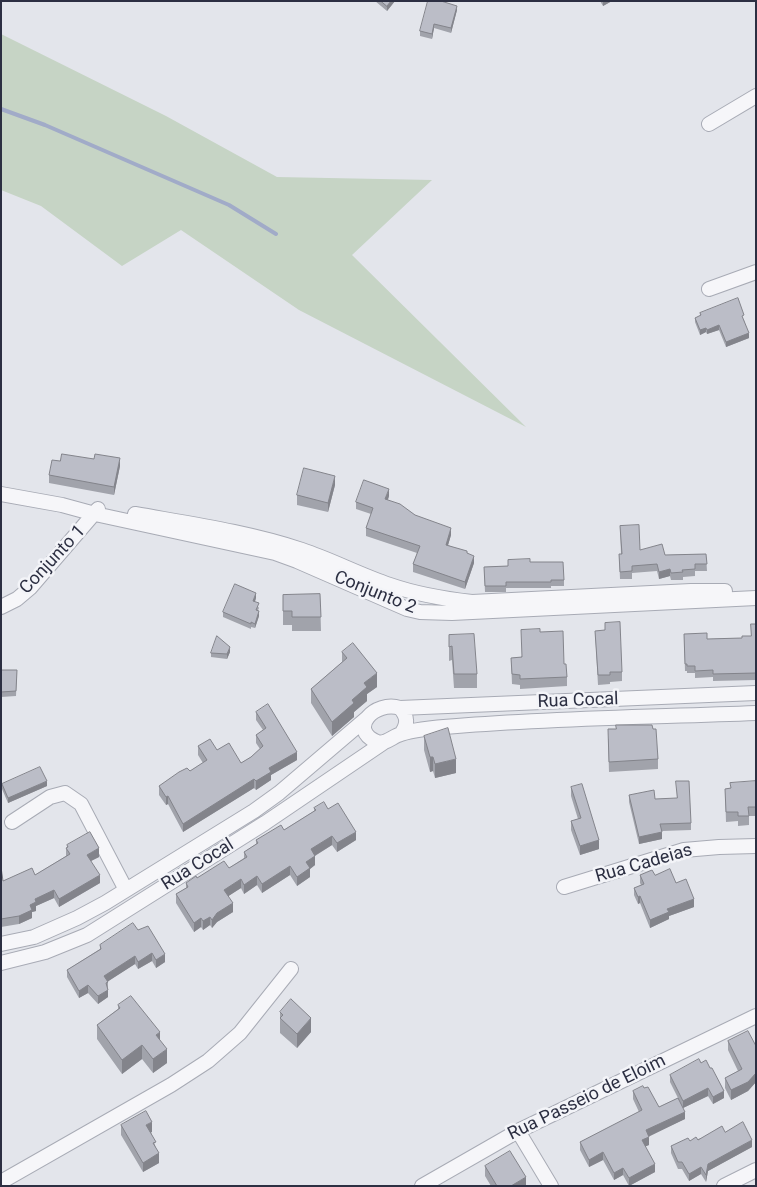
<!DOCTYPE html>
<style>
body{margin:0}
#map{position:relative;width:757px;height:1187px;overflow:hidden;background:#e3e5eb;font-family:Roboto,sans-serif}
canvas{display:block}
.frame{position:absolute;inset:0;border:2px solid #2c2f42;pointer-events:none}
</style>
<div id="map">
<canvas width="757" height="1187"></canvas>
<div class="frame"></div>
</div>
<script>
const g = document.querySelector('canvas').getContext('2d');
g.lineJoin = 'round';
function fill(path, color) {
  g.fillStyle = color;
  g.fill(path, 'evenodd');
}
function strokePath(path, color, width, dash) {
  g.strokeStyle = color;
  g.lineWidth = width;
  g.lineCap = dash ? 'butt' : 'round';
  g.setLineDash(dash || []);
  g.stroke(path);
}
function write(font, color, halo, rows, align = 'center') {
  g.font = font + ' Roboto,sans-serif';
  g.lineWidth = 5;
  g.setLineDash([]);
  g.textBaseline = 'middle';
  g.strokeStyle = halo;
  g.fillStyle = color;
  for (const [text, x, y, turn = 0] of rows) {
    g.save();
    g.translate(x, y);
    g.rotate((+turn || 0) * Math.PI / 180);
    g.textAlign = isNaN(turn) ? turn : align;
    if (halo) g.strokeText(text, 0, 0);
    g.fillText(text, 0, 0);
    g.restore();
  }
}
fill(new Path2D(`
 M1,34l165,82 111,61 155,3 -80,75 174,172 -227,-117 -118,-80 -59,36 -81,-60 -40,-16z`), '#c6d4c5');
strokePath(new Path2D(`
 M1,109l44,16 184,80 47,29`), '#a1abc8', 4);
const minor = new Path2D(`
 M709,124l47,-28
 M709,289l47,-17
 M1,494l61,11 33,9 180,39 22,8 110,48 13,3 32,1 304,-15
 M135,514c56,10 113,18 167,36 30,10 58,25 88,35 26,9 55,14 82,17l219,-11h34
 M1,607l16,-8 13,-11 68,-79
 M400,708l356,-15
 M401,734c7,-10 7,-17 -1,-26 -25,-8 -53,21 -23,34 8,3 16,-6 24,-8 14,-5 41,-7 56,-8 99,-8 199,-9 299,-13
 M12,822l38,-25 15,-4 16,11 45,86
 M564,887l120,-37 35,-3 37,-1
 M1,944l33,-7 43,-19 28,-15 149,-92 25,-18 88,-75
 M1,963l44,-11 42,-17 178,-112 118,-80
 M518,1131l33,55
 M1,1182l170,-97 37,-24 32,-28 51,-64
 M422,1186l96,-55 238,-115
 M724,1186l32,-16`);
strokePath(minor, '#a8abb5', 16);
strokePath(minor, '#f6f6f9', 14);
fill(new Path2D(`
 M375,1h20l-8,10z
 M600,1h12l-9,5z
 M457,10l-6,23 -17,-5 -2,11 -12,-3v-5z
 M700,313l44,7 5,18 -23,9 -7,-17 -12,4 -1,-2 -6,3 -5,-13v-4l5,-2z
 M60,461l60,5 -6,29 -65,-12v-8z
 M335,485l-7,27 -31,-7v-10z
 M389,496l-1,4 63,35 -3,10 19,8 7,10 -9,26 -52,-17v-8l4,-11 -51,-17v-8l5,-14 -15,-5v-7z
 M620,526l20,24 25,5 41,-1 1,17h-12v5l-12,1v3h-12l-1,-4 -11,3 -2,-8 -25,2v6h-12l-1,-25h2z
 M530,562l34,18v6h-13v2h-45v4h-21l-1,-25 24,-1z
 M320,594l1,37h-29v-6h-9v-30z
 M256,598l-1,4 4,6 -1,2 1,6 -4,12 -4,-1v2l-28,-12v-5z
 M756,624v56l-43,1v-4l-18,1v-5h-8v-2h-2l-1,-37 23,5 35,-1 9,-2z
 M595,631l27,41v9l-12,1v2l-12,1z
 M540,632l24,32 3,13v9l-47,3v-4l-8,-1 -1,-26 10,-1z
 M449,635l28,39v14h-23l-2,-28 -3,1z
 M230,652l-3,7 -16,-2v-4z
 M342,652l35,35 -10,7v7l-13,11v5l-22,19 -21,-33v-14l31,-27z
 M1,670h16l-1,26 -15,1z
 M256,712l41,48 -26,15v5l-15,10 -2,-2 -71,44 -15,-28 -2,1 -7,-10v-9l31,-15 13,-8 -5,-8v-9l19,4 24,13 10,-6 9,-8 -4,-6v-8l7,-5 -7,-10z
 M653,729l5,30v10l-49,3 -1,-33z
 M424,736l32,37 -21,5 -2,-7 -3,1 -6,-22z
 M756,781v35h-7v9l-11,1v-5l-12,1 -1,-33 5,-1z
 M2,784l45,2 -39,17 -6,-14z
 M571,787l28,62 -19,6 -9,-25v-9l7,-2 -7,-23z
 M629,795l26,4 36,24v7l-29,1v8l-23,5 -10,-42z
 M314,808l14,1 28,31 -19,12 -5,-7 -17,11v9l-5,4v8l-13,9 -7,-11 -28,18 -5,-8 -13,9 -3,-6 -13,8 5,16 -16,10 -5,6 -2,-3 -7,5 -2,-3 -7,5 -18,-29v-9l10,-6v-5l11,-5 32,-10 15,-10v-6l12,-8v-4l28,-10 30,-19z
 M67,845l32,12 -8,4 9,22 -41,24 -5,-9 -18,8v5l-4,1v6l-13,6 -18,3v-60l2,14 32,-6 31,-19v-8h1z
 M640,875h15l21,8 18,24 -25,9v3l-19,9 -10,-25 -2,1 -4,-9v-7l7,-3 -1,-2z
 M138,930l27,32 -9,6 -4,-7 -14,8 -3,-5 -27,17v16l-10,7 -10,-11 -9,5 -12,-21v-7l33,-21v-4z
 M118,1005l49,58 -14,10 -11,-14 -20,15 -25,-35v-14l21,-16z
 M280,1012l31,20 -14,16 -17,-15z
 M728,1041l28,5v36l-8,9 -17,9 -6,-12v-10l13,-7 -10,-21z
 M701,1063l23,35 -11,6 -5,-8 -25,12 2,11 -37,17 1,9 -4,1 10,26 -26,14 -6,-11 -9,5 -11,-20 -14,7 -9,-17v-8l59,-30 -6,-13v-8l26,16 19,-9 -8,-16v-7z
 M121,1125l31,7h-1l5,16 3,15 -16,9 -22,-37z
 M725,1132l27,15 -44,24 -2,11 -5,-8 -12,7 -7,-12h-4l-7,-16v-7z
 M485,1166l41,20h-35l-6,-10z`), '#a1a3ab');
fill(new Path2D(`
 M391,1h4l-8,10v-5z
 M603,1h9l-9,5z
 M457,6v4l-6,23v-5z
 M434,24v4l-2,11v-5z
 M719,325v5l-12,4v-4z
 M706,328v4l-6,3v-5z
 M749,333v5l-23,9v-5z
 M120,458v8l-6,29v-8z
 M335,476v9l-7,27v-9z
 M389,489v7l-4,11v-8z
 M451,528v7l-5,17v-7z
 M474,556v7l-9,26v-7z
 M670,569v7l-11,3v-7z
 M256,593v5l-3,8v-5z
 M259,611v5l-4,12v-4z
 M230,647v5l-3,7v-5z
 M377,673v14l-10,7v7l-13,11v5l-22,19v-14l20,-22 12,-17z
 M297,752v8l-26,15v5l-15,10v-9l13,-13z
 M430,757h3v14l-3,1z
 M456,759v14l-21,5v-14z
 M254,779v9l-71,44v-8z
 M47,781v5l-39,17v-5z
 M168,796v8l-2,1v-8z
 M356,832v8l-19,12v-9z
 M662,832v7l-23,5v-7z
 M332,836v9l-21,13v-9z
 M599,840v9l-19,6v-9z
 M99,848v9l-12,6v-8z
 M315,856v9l-5,4v8l-13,9v-9l9,-15z
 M290,866v9l-28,18v-9z
 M100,875v8l-41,24v-8z
 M257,876v9l-13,9v-9z
 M241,879v9l-17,11v-9z
 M54,890v8l-18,8v5l-4,1v6l-13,6v-8l11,-11 5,-6z
 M640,896v7l-2,1v-7z
 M694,899v8l-25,9v3l-19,9v-8l17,-11z
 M233,903v9l-16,10 -5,6v-8l5,-7z
 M210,917v8l-7,5v-9z
 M201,918v9l-7,5v-9z
 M152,953v8l-14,8v-7z
 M165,954v8l-9,6v-8z
 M135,956v8l-31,20v-8z
 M88,985v8l-9,5v-7z
 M108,990v7l-10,7v-8z
 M311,1018v14l-14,16v-14z
 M160,1032v14l-4,-11z
 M142,1045v14l-20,15v-14z
 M167,1049v14l-14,10v-14z
 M756,1073v9l-8,9 -17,9v-10z
 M708,1088v8l-25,12v-7z
 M724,1091v7l-11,6v-7z
 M685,1112v7l-39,19v-8z
 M152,1122v10l-6,3v-10z
 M649,1137v8l-7,3v-8z
 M752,1140v7l-44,24 -2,11v-7l2,-11z
 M603,1152v8l-14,7v-7z
 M159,1153v10l-16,9v-9z
 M655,1164v8l-26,14v-8z
 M701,1167v7l-12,7v-7z
 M623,1168v7l-9,5v-7z
 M526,1177v9h-15z`), '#83848b');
const building = new Path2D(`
 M381,1h10l-4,5z
 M428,1h13l16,5 -6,22 -17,-4 -2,10 -12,-3z
 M738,298l6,17 -2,1 7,17 -23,9 -7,-17 -12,5 -1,-2 -6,2 -5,-12 6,-3 -1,-2z
 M62,454l32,5 1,-5 25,4 -6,29 -65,-12 3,-15 8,1z
 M304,468l31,8 -7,27 -31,-8z
 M364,480l25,9 -4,10 15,5 15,11 36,13 -5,17 21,6v2l7,3 -9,26 -52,-18 7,-18 -54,-18 7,-20 -17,-6z
 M639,525l1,25 22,-6 3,11 41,-1 1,10h-12v5l-13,1 1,2 -12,1 -1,-4 -11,3 -2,-8 -25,2v5l-12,1 -1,-18h3l-2,-28z
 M530,559v3h33l1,18h-13v2h-45v4h-21l-1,-19 24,-1v-6z
 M235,584l21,9 -3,8 6,2 -3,7 3,1 -4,13 -4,-2v2l-28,-12z
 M320,594l1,23h-29v-6h-9v-16z
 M620,622l2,50h-12v3h-12l-3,-44 10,-1v-7z
 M751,624h5v49l-43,1v-4l-18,1v-5h-8v-2h-2l-1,-30 23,-1v6l35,-1v-2h9z
 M540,629v3l23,-1 1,33h2l1,13 -47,2v-4l-8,-1 -1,-16 11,-1 -1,-27z
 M474,634l3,40h-23l-2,-28 -3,1v-12z
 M217,636l13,11 -3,7 -16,-1z
 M353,643l24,30 -13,10 3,4 -15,13 2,3 -22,19 -21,-33 36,-31 -5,-6z
 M1,670h16l-1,21 -15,1z
 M268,704l29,48 -28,16 2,4 -15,9 -2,-2 -71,45 -15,-28 -2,1 -7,-11 20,-14 8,-4 3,3 17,-11 -9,-14 12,-7 7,11 12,-7 12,20 10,-6 12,-11 -7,-11 10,-7 -10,-16z
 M616,725h36l1,4h3l2,30 -49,3 -1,-33h8z
 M448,728l8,31 -21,5 -2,-7h-3l-6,-21z
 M40,767l7,14 -39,17 -6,-14z
 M676,781h13l2,42 -31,1 2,8 -23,5 -10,-42 25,-5 1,9 22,-1z
 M756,781v26h-8l1,9h-11v-4h-12l-1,-23 6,-1 -1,-5z
 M582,784l17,56 -19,6 -9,-25 10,-3 -10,-31z
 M324,802l4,7 10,-6 18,29 -19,11 -5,-7 -21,13 4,7 -9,6 4,6 -13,9 -7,-11 -28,18 -5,-8 -13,9 -3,-6 -17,11 9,13 -16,10 -5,7 -2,-3 -7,4 -2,-3 -7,5 -18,-29 12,-7 -2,-4 10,-7 1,2 27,-17 5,7 18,-11 -3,-5 14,-9 -2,-3 25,-15 3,5 32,-20 -2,-2z
 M90,832l9,16 -12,7 13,20 -41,24 -5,-9 -19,9 1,3 -6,3 2,5 -13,6 -18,3v-52l2,14 29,-13 3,7 35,-21 -4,-6 2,-1 -1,-2z
 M670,869l6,14 10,-4 8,20 -27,10 2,3 -19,8 -10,-24 -2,1 -4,-9 10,-4 -4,-9 12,-5 3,5z
 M133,923l5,7 10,-4 17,28 -9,6 -4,-7 -14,9 -3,-6 -31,20 4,6 -2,1 2,7 -10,6 -10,-11 -9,6 -12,-21 34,-21 -1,-4z
 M131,996l29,36 -4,3 11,14 -14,10 -11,-14 -20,15 -25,-35 23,-17 -2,-3z
 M291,999l20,19 -14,16 -17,-16 3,-3 -3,-3z
 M748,1031l8,15v27l-8,9 -17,8 -6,-12 17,-9 -14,-28z
 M699,1059l2,4 5,-3 4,8h2l12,23 -11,6 -5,-9 -25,13 -13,-26z
 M643,1086l1,2 4,-1 11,20 19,-9 7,14 -39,18 3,7 -7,3 13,24 -26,14 -6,-10 -9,5 -11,-21 -14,8 -9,-18 62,-32 -9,-19z
 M146,1111l6,11 -6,3 10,17 -3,1 6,10 -16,10 -22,-38z
 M743,1122l9,18 -44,24 -2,11 -5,-8 -12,7 -7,-12h-4l-7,-16 17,-8 2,3 6,-4 2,3 24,-14 3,6z
 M510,1151l16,26 -15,9h-14l-12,-20z`);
fill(building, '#bbbdc7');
strokePath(building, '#83848b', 1);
write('18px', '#2c2f42', '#f3f4f8', [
 ["Conjunto 1",53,560,-47],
 ["Conjunto 2",375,593,22],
 ["Rua Cocal",578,701,-2],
 ["Rua Cadeias",644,864,-16],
 ["Rua Cocal",198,865,-32],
 ["Rua Passeio de Eloim",587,1098,-26]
]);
</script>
